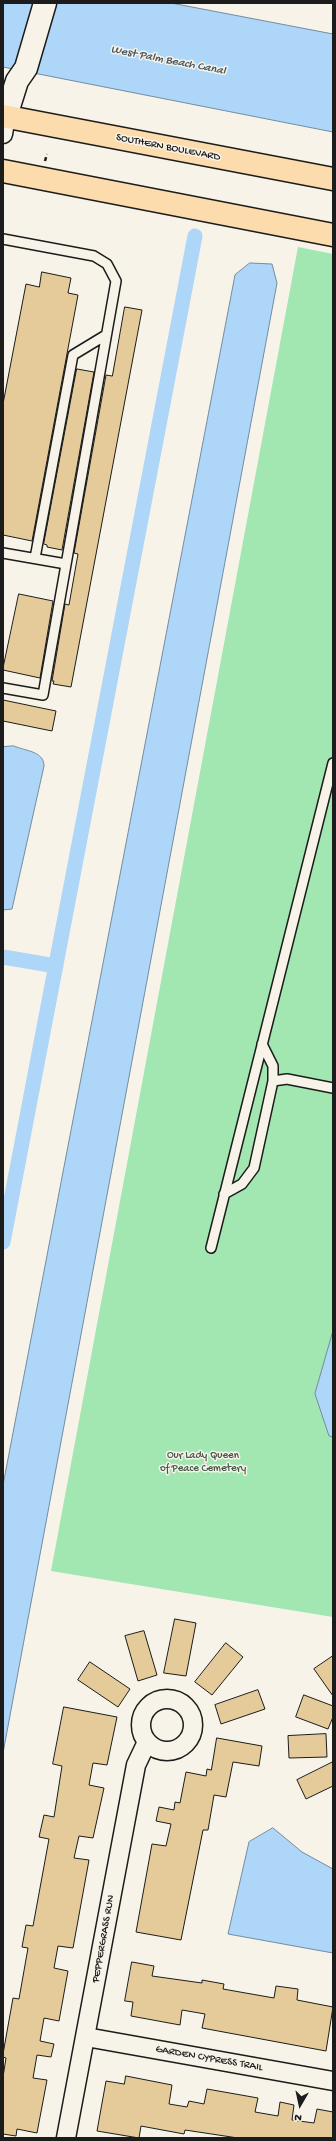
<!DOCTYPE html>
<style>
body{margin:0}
#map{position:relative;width:336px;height:2141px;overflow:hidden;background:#f7f3e8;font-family:"Gochi Hand",sans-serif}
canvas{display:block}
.frame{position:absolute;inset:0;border:4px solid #1c1c1c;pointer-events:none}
.north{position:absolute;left:280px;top:2085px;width:40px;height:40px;-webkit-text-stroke:3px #f7f3e8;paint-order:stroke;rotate:189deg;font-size:11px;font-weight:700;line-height:16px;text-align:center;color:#1c1c1c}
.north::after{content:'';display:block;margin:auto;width:14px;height:18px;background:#1c1c1c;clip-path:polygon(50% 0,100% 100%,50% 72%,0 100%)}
</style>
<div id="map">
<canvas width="336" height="2141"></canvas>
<div class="frame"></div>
<div class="north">N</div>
</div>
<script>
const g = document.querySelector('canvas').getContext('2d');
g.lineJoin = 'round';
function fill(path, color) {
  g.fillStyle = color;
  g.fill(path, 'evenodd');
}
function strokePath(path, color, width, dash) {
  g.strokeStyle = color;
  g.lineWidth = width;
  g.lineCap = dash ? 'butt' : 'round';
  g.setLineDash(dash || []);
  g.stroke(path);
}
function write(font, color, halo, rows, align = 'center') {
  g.font = font + ' "Gochi Hand",sans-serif';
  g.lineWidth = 3;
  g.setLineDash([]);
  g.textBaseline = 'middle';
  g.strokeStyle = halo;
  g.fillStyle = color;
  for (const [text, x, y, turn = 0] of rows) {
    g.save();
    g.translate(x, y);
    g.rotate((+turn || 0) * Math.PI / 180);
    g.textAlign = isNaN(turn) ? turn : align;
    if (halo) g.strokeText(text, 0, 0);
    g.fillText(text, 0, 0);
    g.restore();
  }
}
fill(new Path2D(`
 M298,247l35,7v1363l-282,-46z`), '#a2e6b1');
const water = new Path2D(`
 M3,3h168l162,31v98l-330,-65z
 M250,263l22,1 5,19 -274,1470v-268l232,-1210z
 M14,746c11,5 30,5 30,20l-32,143 -9,1v-163z
 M333,1331v106l-4,-1 -14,-42z
 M273,1828l29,24 31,17v84l-105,-19 21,-92z`);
fill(water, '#add6f8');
strokePath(water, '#738ca0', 1);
strokePath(new Path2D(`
 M3,957l53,9
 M3,1242l192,-1006`), '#add6f8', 15);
const building = new Path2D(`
 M42,272l29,6 -3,15 10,2 -46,246 -29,-6v-131l23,-120 13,3z
 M125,307l17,3 -71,377 -18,-3 1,-3h-2l13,-77 4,1 9,-51 -4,-1 32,-178 6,1z
 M77,369l17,3 -32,178 -15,-3v-2l-3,-1z
 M19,594l34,7 -13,77 -37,-8z
 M3,700l53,11 -4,20 -49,-10z
 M175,1619l21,4 -10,53 -22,-3z
 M144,1631l13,44 -19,6 -13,-45z
 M226,1643l17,14 -31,38 -17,-13z
 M333,1656v40l-19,-27z
 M90,1662l40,27 -12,18 -40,-27z
 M258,1690l7,19 -44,15 -6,-19z
 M304,1695l29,11v11l-5,12 -32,-12z
 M64,1707l53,10 -10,48 -14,-2 -4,22 15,3 -11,50 -14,-2 -5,22 15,2 -16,88 -15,-2 -4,22 14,3 -9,50 -15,-3 -4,23 14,3 -3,13 -14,-2 -4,23 14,2 -10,53 -20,-4 -1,7 -13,-2v-57l3,-19 -3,-1v-3l10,-56 6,1 9,-51 -6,-1 4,-22 7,1 16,-87 -10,-2 5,-22 10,2 8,-51 -9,-2z
 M326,1734l1,23 -38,1 -1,-22z
 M217,1738l45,8 -3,20 -26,-4 -7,35 -12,-2 -6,35h-5l-22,110 -45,-8 16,-88 14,2 5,-22 -15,-3 3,-14 15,3 1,-8 5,1 6,-31 20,4 1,-7 4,1z
 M333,1762v24l-27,13 -9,-19z
 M132,1962l22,4 -2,10 50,7v-3l22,4 -1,5 51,9 2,-12 22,3 -1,11 36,7 -7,44 -124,-23 3,-14 -23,-4 -2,15 -49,-9 2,-14 -8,-1z
 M126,2076l46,9 -3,19 18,3 2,-6 15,3 3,-15 51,9 -3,14 23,4 2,-14 14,3 -2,15 22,3 3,-14 16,3v26h-95l-53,-8 -1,4 -43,-8 -2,12 -42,-7 9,-50 18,3z`);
fill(building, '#e5cb9a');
strokePath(building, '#1c1c1c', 1);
const service = new Path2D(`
 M3,239l91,17 13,8 9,17 -73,414 -40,-7
 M3,553l63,11
 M35,558l38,-203 33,-20
 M273,1081l14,-2 46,9
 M224,1194l18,-10 12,-16 19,-87v-15l-11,-22
 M211,1248l122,-485`);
const minor = new Path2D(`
 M3,134l3,-18
 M141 1725a26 26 0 1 1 52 0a26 26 0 1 1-52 0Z
 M86,2037l247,44
 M66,2138l70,-373 11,-23`);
const tertiary = new Path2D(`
 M6,116l11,-35 9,-13 19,-65`);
const trunk = new Path2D(`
 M3,116l330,63
 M3,171l330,64`);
strokePath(service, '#1c1c1c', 12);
strokePath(minor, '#1c1c1c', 21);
strokePath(tertiary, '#1c1c1c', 25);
strokePath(trunk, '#1c1c1c', 25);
strokePath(new Path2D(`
 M45,161l2,-7`), '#1c1c1c', 2.5, [4, 3]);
strokePath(service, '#f7f3e8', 9);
strokePath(minor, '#f7f3e8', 18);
strokePath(tertiary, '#f7f3e8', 22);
strokePath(trunk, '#fcdcac', 22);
write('11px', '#1c1c1c', '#f7f3e8', [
 ["SOUTHERN BOULEVARD",168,148,11],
 ["PEPPERGRASS RUN",104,1939,-80],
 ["GARDEN CYPRESS TRAIL",209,2059,10]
]);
write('11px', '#445949', '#f7f3e8', [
 ["Our Lady Queen",203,1456],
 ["of Peace Cemetery",203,1469]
]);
write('italic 12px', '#48545e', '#f7f3e8', [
 ["West Palm Beach Canal",168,61,11]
]);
</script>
